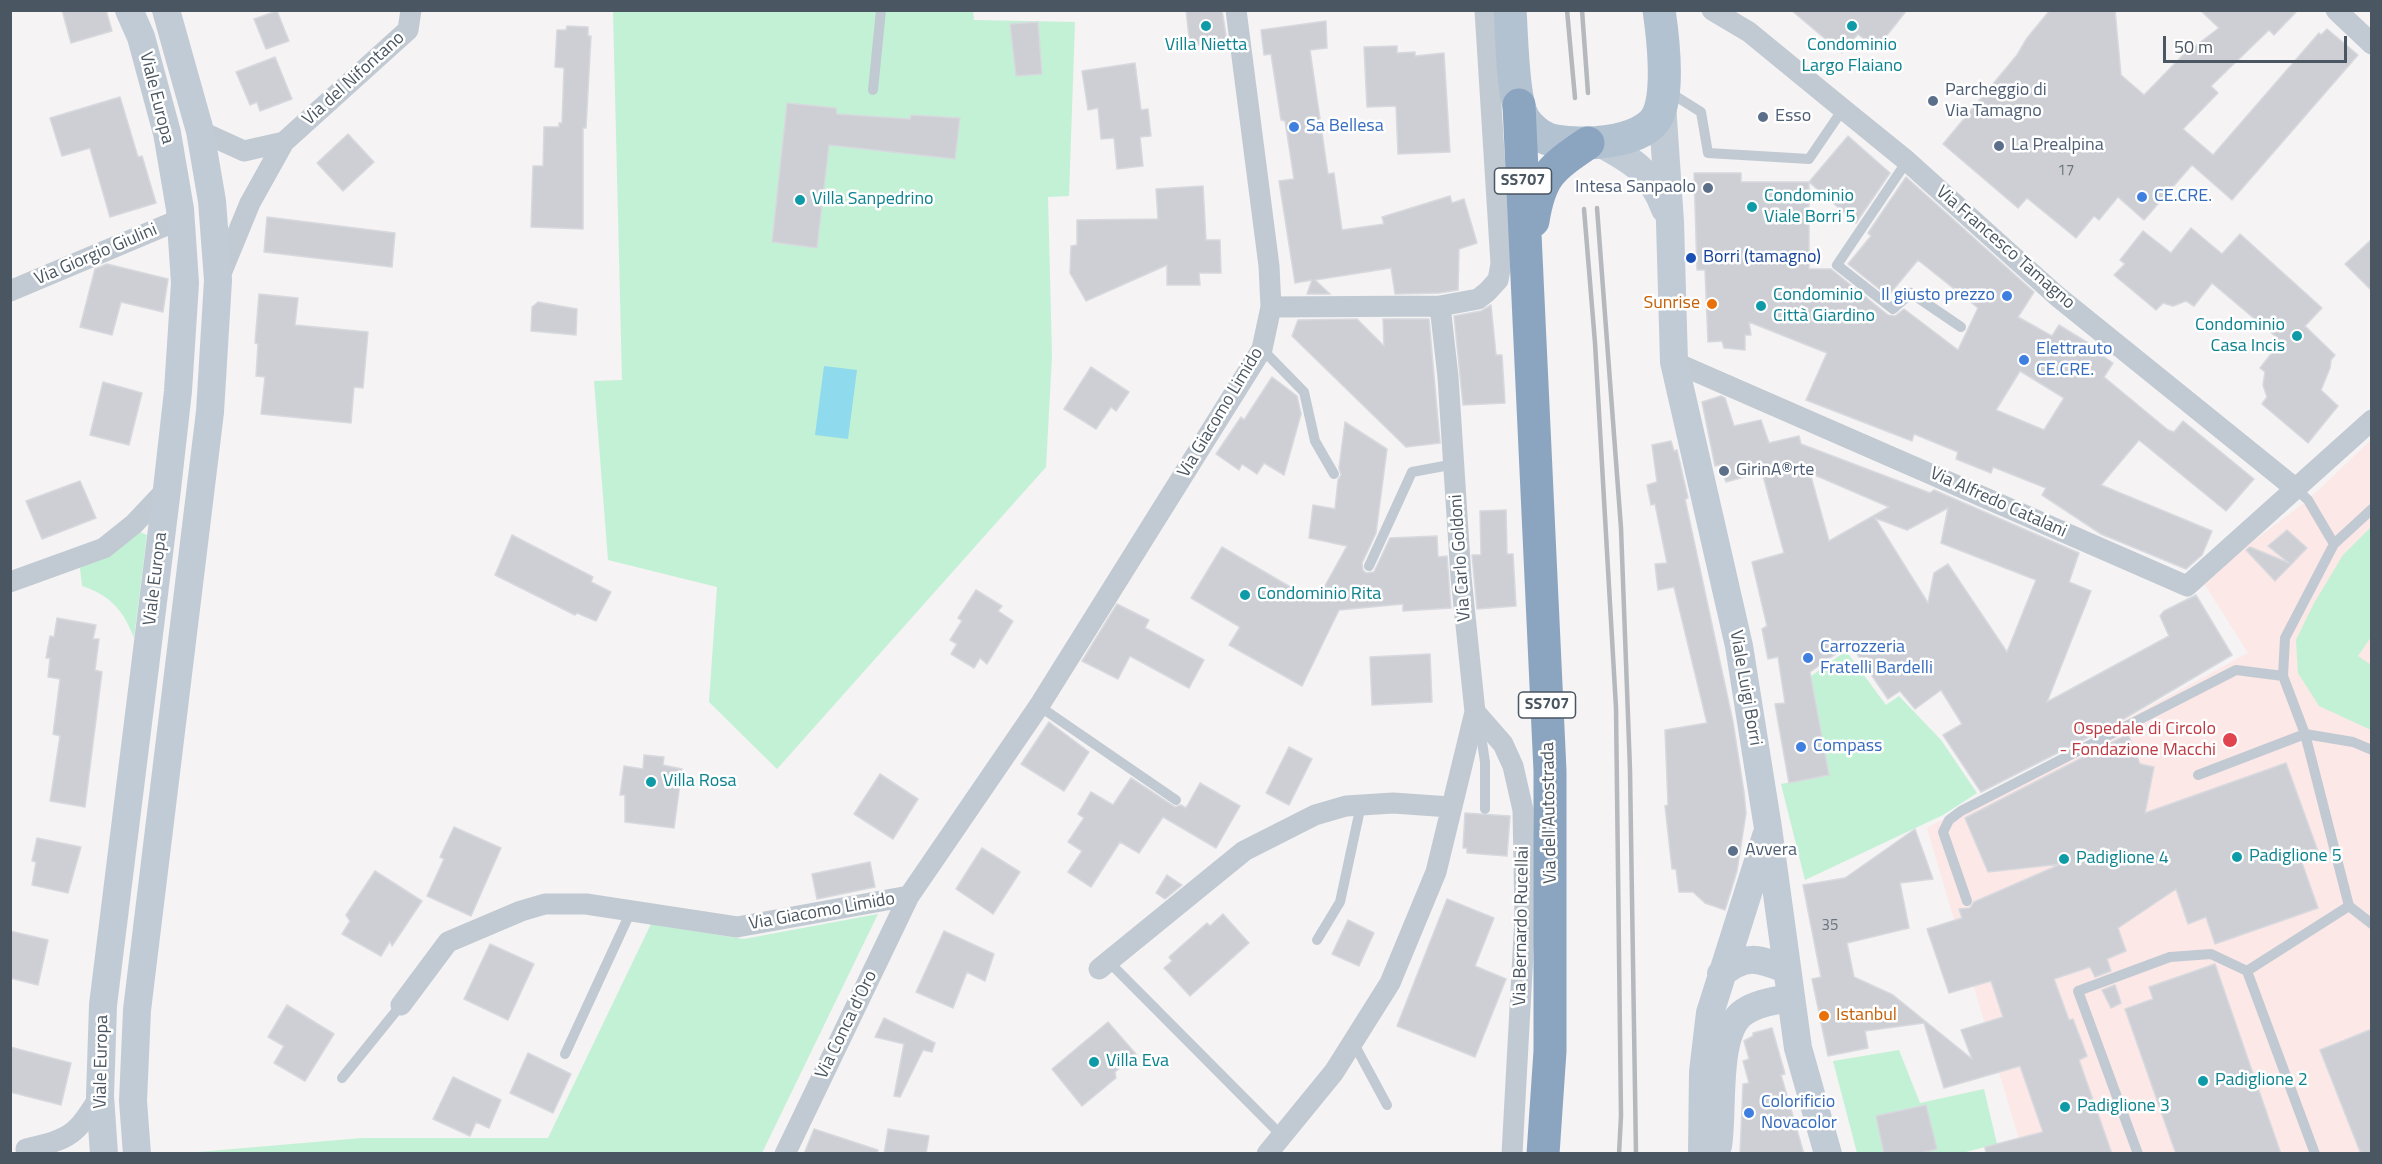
<!DOCTYPE html>
<meta charset="utf-8">
<style>
body{margin:0}
#map{position:relative;width:2382px;height:1164px;overflow:hidden;background:#f5f3f3;font-family:"Titillium Web",sans-serif}
canvas{display:block}
.frame{position:absolute;inset:0;border:12px solid #4a5661;pointer-events:none}
.scale{position:absolute;left:2163px;top:36px;width:184px;height:27px;box-sizing:border-box;border:3px solid #4a5661;border-top:0;padding-left:8px;font-size:18px;line-height:21px;white-space:nowrap;color:#4a5661;-webkit-text-stroke:4px #fff;paint-order:stroke}
</style>
<div id="map">
<canvas width="2382" height="1164"></canvas>
<div class="frame"></div>
<div class="scale">50 m</div>
</div>
<script>
const g = document.querySelector('canvas').getContext('2d');
g.lineJoin = 'round';
function fill(path, color) {
  g.fillStyle = color;
  g.fill(path, 'evenodd');
}
function strokePath(path, color, width, dash) {
  g.strokeStyle = color;
  g.lineWidth = width;
  g.lineCap = dash ? 'butt' : 'round';
  g.setLineDash(dash || []);
  g.stroke(path);
}
function write(font, color, halo, rows, align = 'center') {
  g.font = font + ' "Titillium Web",sans-serif';
  g.lineWidth = 5;
  g.setLineDash([]);
  g.textBaseline = 'middle';
  g.strokeStyle = halo;
  g.fillStyle = color;
  for (const [text, x, y, turn = 0] of rows) {
    g.save();
    g.translate(x, y);
    g.rotate((+turn || 0) * Math.PI / 180);
    g.textAlign = isNaN(turn) ? turn : align;
    if (halo) g.strokeText(text, 0, 0);
    g.fillText(text, 0, 0);
    g.restore();
  }
}
fill(new Path2D(`
 M2371,440v713h-348l-96,-325 321,-175 -46,-73 106,-80z`), '#fce8e6');
fill(new Path2D(`
 M973,10l1,10 101,2 -6,174 -21,1 4,159 -6,111 -269,302 -68,-67 8,-115 -109,-27 -14,-179 28,-1 -9,-369z
 M2371,527v110l-13,19 13,9v65l-52,-24 -21,-33 -2,-33 17,-35 30,-50z
 M140,532l7,3 -13,103c-10,-27 -24,-43 -52,-52l-2,-18z
 M1846,651l40,54 13,-9 42,44 36,53 -34,22 -138,65 -24,-96 48,-9 -14,-78 -8,-18z
 M878,914l-116,239 -588,1 188,-16h186l103,-214 93,15z
 M1899,1050l21,53 64,-14 13,55 -35,9h-105l-24,-92z`), '#c3f1d5');
fill(new Path2D(`
 M824,366l33,4 -9,69 -33,-4z`), '#90daee');
const building = new Path2D(`
 M62,10h44l6,21 -41,12z
 M1186,10h36l5,32 -37,4z
 M1791,10h116l-31,39 -18,-15 -16,19z
 M2050,10h65l6,65 23,20 38,-39 37,-28 -19,-18h98l-24,25 -5,-5 -58,56 7,7 -35,36 30,26 106,-122 2,2 6,-6 31,26 -126,145 -40,-35 -48,55 -26,-23 -19,23 -5,-4 -18,22 -49,-40 -9,10 -75,-64 74,-89 10,-17z
 M277,11l12,30 -23,8 -12,-30z
 M1326,21l1,27 -17,2 18,124 6,-1 8,57 42,-6 -2,-7 68,-21 2,7 12,-4 13,44 -18,6 -1,41 -19,3 -44,1 -4,-26 -76,12 15,14h-23l5,-14 -17,3 -16,-102 15,-2 -9,-58 -4,-1 -10,-66 -7,1 -3,-25z
 M1038,22l4,52 -26,2 -6,-52z
 M567,26l21,1v9h3l-5,92h-3v101l-52,-2 2,-61h10l1,-39h15v-4h3l2,-55 -9,-1 2,-37h9z
 M1397,46v7l18,-1v4l29,-3 6,99 -52,2 -2,-48 -29,1 -3,-60z
 M275,57l17,42 -32,12 -3,-9 -7,3 -14,-33z
 M1135,63l6,47 7,-1 3,27 -11,1 3,29 -26,3 -3,-31 -13,1 -3,-31 -10,2 -6,-39z
 M120,97l18,60 4,-1 14,47 -46,14 -20,-69 -28,8 -12,-38z
 M787,103l49,5 1,6 73,5 1,-4 49,3 -5,41 -126,-14 -12,103 -45,-6z
 M348,134l26,28 -31,29 -26,-28z
 M1848,136l42,37 -34,50 -47,-41v87h22l57,46 7,1 9,-7 54,41 20,-42 -60,-48 -30,36 -40,-32 23,-28 -3,-3 38,-56 128,115 -16,25 34,19 7,-11 42,26 -1,3 13,9 -9,14 64,53 6,2 9,-11 71,58 -28,32 -87,-71 -38,45 111,46 -10,24 -16,14 -85,-35 -59,-39 4,-7 -53,-21 -2,6 -35,-14 2,-7 -44,-18 -2,7 -106,-41 21,-47 -78,-31 2,13h-6v15l-21,-2 -2,-7 -14,1 -3,-72h-8l-3,-97h47v9h68zM2020,371l44,27 -20,32 -48,-20z
 M1203,186l3,54h14l1,33h-22l1,12h-33v-20l-81,36 -16,-28 1,-27 6,-1v-25l81,-1 -2,-30z
 M267,217l128,16 -3,34 -128,-15z
 M2191,228l31,26 18,-20 82,74 -17,18 30,29 -4,5 -1,8 -9,22 17,16 -30,37 -46,-39 5,-7 -4,-12 2,-13 -5,-4 21,-27 -69,-58 -18,23 -8,-5 -13,5 -10,-3 -7,7 -42,-35 11,-11 -5,-4 23,-29 28,22z
 M2372,239v52l-27,-27z
 M107,264l61,15 -5,33 -42,-10 -9,33 -32,-8 15,-58z
 M259,294l39,4 -3,27 73,7 -5,56 -9,-1 -3,36 -90,-9 4,-37 -9,-1 2,-32 -3,-1z
 M538,302l39,7 -1,26 -45,-4 1,-24z
 M1491,305l5,50h6l3,48 -42,2 -9,-89 27,-5z
 M1357,319l27,27 -1,-27h46l11,124 -34,4 -114,-111 6,-16z
 M1091,367l38,25 -13,19 -5,-4 -15,22 -32,-20z
 M1272,377l25,19 4,18 -17,61 -20,-12 -7,11 -15,-10 -3,6 -23,-16 25,-37 3,3z
 M103,382l39,11 -13,52 -39,-10z
 M1721,396l4,2 9,28 27,-6 8,23 30,-7 2,8 129,49 4,-3 145,63 -10,29 22,9 -44,111 122,-66 -9,-20 4,-5 32,-16 36,60 -110,65 -141,72 -38,-57 19,-11 -21,-34 -26,19 -15,-18 -12,8 -38,-55 -40,28 19,103 -40,8 -14,-79 10,-1 -7,-46 -10,2 -6,-30 5,-3 -15,-64 32,-9 -22,-81 -36,10 -6,-17 -5,1 -13,-64zM1810,473l79,34 -60,34zM1948,508l-7,35 95,37 -29,72 -59,-88 -14,9 -6,30 -53,-85 32,12z
 M1345,422l42,27 -11,84 -14,30 1,7 3,3 8,-1 16,-34 47,-2 1,21 9,-1 4,52 -48,3v-7l-64,6 -37,76 -73,-41 11,-18 -49,-29 31,-51 94,55 31,-56 -38,-8 4,-33 22,4 3,-29 3,-5 -2,-7z
 M1671,441l3,10 3,-1 11,48 -3,1 48,223 11,70 2,21 -9,58 -12,39 -20,-7 -12,-11h-14l-3,-23h-4l-7,-63 3,-1 -3,-75 42,-7 -33,-136 -16,3 -3,-26 12,-1 -12,-59 -4,1 -4,-20 10,-3 -5,-37z
 M80,481l16,37 -54,21 -16,-38z
 M1506,510l1,44h6l3,52 -39,3 -5,-54h9l-1,-44z
 M2287,530l20,18 -32,33 -29,-31 4,-3 39,16 -21,-17z
 M512,535l81,42 -2,5 20,10 -15,29 -19,-8 -2,2 -80,-40z
 M976,590l26,16 -4,5 15,10 -26,43 -7,-6 -6,10 -23,-14 6,-10 -7,-4 12,-19 -4,-3z
 M1117,604l32,16 -4,8 59,32 -15,28 -59,-32 -12,23 -36,-18z
 M57,618l39,7 -3,14h6l-4,31 7,2 -17,135 -35,-6 10,-65 -7,-2 7,-55 -12,-2 2,-19h-4l4,-22 4,1z
 M1430,654l2,48 -60,3 -2,-48z
 M1049,722l40,30 -25,39 -43,-27z
 M2128,734l12,30 14,3 -9,46 141,-50 33,91 -18,6 17,48 -103,36 -9,-27 -18,7 -12,-35 -58,39 8,23 -19,8 4,12 -16,6 -5,-10 -36,12 15,41 4,-1 14,37 -8,4 33,94h-126l-1,-7 58,-15 -23,-66 -76,22 -20,-65 -59,8 3,17 -40,8 -16,-77 9,-2 -18,-92 42,-7 70,-49 18,50 -33,4 9,45 -62,15 7,34 39,18 79,64 -11,-29 42,-13 -12,-36 -42,12 -22,-64 35,-11 -3,-9 11,-1 4,-6 87,-38 -73,8 -23,-54z
 M1289,747l23,12 -23,46 -23,-12z
 M644,755l20,2 -1,8 19,4 -8,59 -49,-6v-27h-5l4,-29 19,3z
 M880,774l38,25 -25,40 -39,-25z
 M1131,778l44,29 6,-2 5,3 14,-25 40,23 -24,42 -53,-31 -24,36 -19,-11 -29,45 -23,-15 14,-21 -14,-9 16,-24 -6,-4 13,-22 22,13z
 M1465,813l45,3 -3,40 -40,-3v-5h-4z
 M454,827l47,21 -30,68 -44,-20 17,-37 -4,-2z
 M37,838l44,9 -13,46 -36,-8 4,-23 -4,-1z
 M982,848l38,24 -27,42 -37,-25z
 M870,862l5,25 -58,12 -5,-25z
 M375,871l47,30 -30,45 -2,-5 -9,15 -39,-22 8,-13 -4,-6z
 M1167,875l15,10 -17,14 -9,-6z
 M1447,899l47,19 -19,48 31,13 -31,78 -78,-31z
 M1223,914l26,29 -59,53 -26,-28 8,-7 -3,-4 38,-34 3,3z
 M1348,920l26,13 -15,33 -27,-12z
 M10,931l38,9 -10,45 -28,-7z
 M944,931l50,23 -9,27 -18,-9 -14,36 -37,-16z
 M490,944l44,20 -26,56 -44,-21z
 M2215,964l66,190h-105l-51,-145 28,-10 -4,-12z
 M2115,985l6,18 -10,5 -9,-18z
 M287,1005l47,29 -29,47 -31,-18 10,-17 -16,-9z
 M884,1018l51,25 -3,9 -9,-2 -23,47 -6,-1 10,-52 -29,-7z
 M1108,1022l28,32 -21,18 1,6 -34,28 -30,-37z
 M1772,1028l13,46 -4,1 23,79h-64l3,-70 6,-1 -6,-22 6,-2 -5,-18 9,-5v-3z
 M2372,1029v125h-11l-41,-104z
 M10,1047l61,16 -10,42 -51,-13z
 M528,1053l43,21 -18,39 -43,-20z
 M453,1077l48,23 -12,28 -13,-6 -6,14 -37,-17z
 M1926,1105l11,44 -19,5h-34l-8,-38z
 M814,1129l64,21 -1,4h-73z
 M888,1129l41,7 -3,18h-42z`);
fill(building, '#cdcfd5');
strokePath(building, '#d7d9de', 1.5);
strokePath(new Path2D(`
 M873,90l8,-80
 M1669,92l32,20 7,41 101,6 34,-50
 M1907,161l-70,104 56,44 18,-16 50,34
 M1262,349l42,43 11,49 19,33
 M2296,489l12,11 26,44
 M2372,509l-38,35 -49,94 -2,38 22,58 48,8 19,8
 M1369,566l43,-94 43,-8
 M1039,706l137,94
 M1479,722l6,40v47
 M2198,775l107,-41 44,172 23,18
 M1967,901l-24,-69 6,-12 12,-9 275,-141 47,6
 M1317,940l23,-38 21,-97
 M1108,961l173,174
 M2247,971l102,-65
 M1353,1042l34,63
 M565,1054l66,-143
 M342,1078l59,-73
 M2138,1154l-60,-163 92,-34 41,-3 36,17 68,183`), '#c1cad2', 10);
strokePath(new Path2D(`
 M1712,10l37,22 94,77 64,52 150,135 239,193
 M2336,10l36,34
 M200,131l44,20 40,-9
 M220,276l30,-73 34,-61 124,-112 3,-20
 M10,291l171,-72
 M1271,307l169,-1 38,-7 9,-7 11,-12 3,-16 -16,-254
 M1674,362l513,224 185,-166
 M10,582l94,-34 30,-24 33,-35
 M1475,712l28,32 10,22 10,44 2,107 -13,237
 M1099,969l145,-118 71,-36 31,-9 47,-3 57,4
 M401,1005l47,-63 73,-31 24,-7h41l151,23 172,-31
 M26,1149c45,-10 50,-14 74,-53
 M785,1154l124,-258 130,-190 223,-357 9,-42 -2,-41 -33,-256
 M1267,1154l67,-82 56,-89 46,-111 39,-160 -14,-135 -13,-200 -8,-71`), '#c1cad2', 21);
strokePath(new Path2D(`
 M1662,104l8,118 4,140 65,284 29,182 30,220 30,106
 M1598,142c35,19 52,28 67,67
 M1721,974c25,-20 36,-16 64,-5
 M1718,1146c6,-35 -4,-114 26,-134 13,-9 30,-11 45,-14
 M104,1154l-4,-58 3,-91 64,-516 11,-98 7,-108 -5,-74 -13,-76 -26,-96 -12,-27
 M137,1154l-4,-53 4,-91 73,-598 8,-132 -6,-79 -12,-70 -34,-121
 M1702,1154l1,-82 7,-59 56,-177`), '#c1cbd6', 28);
strokePath(new Path2D(`
 M1510,10c2,25 2,90 14,109 5,8 15,17 24,20 27,8 96,6 110,-24 11,-24 5,-78 1,-105`), '#b3c2d1', 33);
strokePath(new Path2D(`
 M1519,105l31,666v280l-7,103
 M1533,221c7,-45 18,-53 55,-78`), '#8ba5c1', 33);
strokePath(new Path2D(`
 M1567,10l8,88
 M1582,10l6,83
 M1597,208l24,320 9,242 6,384
 M1584,209l11,134 21,365 5,408 -2,38`), '#b5b8bd', 4.5);
for (const [x, y, r, color] of [
 [1206,26,6,"#0f9aa8"],
 [1852,26,6,"#0f9aa8"],
 [1933,101,6,"#5c6f8a"],
 [1763,117,6,"#5c6f8a"],
 [1294,127,6,"#3f7fe0"],
 [1999,146,6,"#5c6f8a"],
 [1708,188,6,"#5c6f8a"],
 [2142,197,6,"#3f7fe0"],
 [800,200,6,"#0f9aa8"],
 [1752,207,6,"#0f9aa8"],
 [1691,258,6,"#1a4fb4"],
 [2007,296,6,"#3f7fe0"],
 [1712,304,6,"#e8710a"],
 [1761,306,6,"#0f9aa8"],
 [2297,336,6,"#0f9aa8"],
 [2024,360,6,"#3f7fe0"],
 [1724,471,6,"#5c6f8a"],
 [1245,595,6,"#0f9aa8"],
 [1808,658,6,"#3f7fe0"],
 [2230,740,8,"#e0444e"],
 [1801,747,6,"#3f7fe0"],
 [651,782,6,"#0f9aa8"],
 [1733,851,6,"#5c6f8a"],
 [2237,857,6,"#0f9aa8"],
 [2064,859,6,"#0f9aa8"],
 [1824,1016,6,"#e8710a"],
 [1094,1062,6,"#0f9aa8"],
 [2203,1081,6,"#0f9aa8"],
 [2065,1107,6,"#0f9aa8"],
 [1749,1113,6,"#3f7fe0"]
]) {
  const dot = new Path2D();
  dot.arc(x, y, r, 0, 2 * Math.PI);
  g.fillStyle = color;
  g.fill(dot);
  strokePath(dot, '#fff', 2);
}
write('15px', '#6b747e', null, [
 ["17",2066,171],
 ["35",1830,926]
]);
for (const [x, y, w] of [
 [1523,181,57],
 [1547,705,57]
]) {
  const box = new Path2D();
  box.roundRect(x - w / 2, y - 13, w, 26, 4.5);
  g.fillStyle = '#fff';
  g.fill(box);
  strokePath(box, '#4a5661', 1.5);
}
write('bold 16px', '#4a5661', null, [
 ["SS707",1523,181],
 ["SS707",1547,705]
]);
write('18px', '#0d838f', '#fff', [
 ["Villa Nietta",1206,46,"center"],
 ["Condominio",1852,46,"center"],
 ["Largo Flaiano",1852,67,"center"],
 ["Condominio",1764,197],
 ["Viale Borri 5",1764,218],
 ["Villa Sanpedrino",812,200],
 ["Condominio",1773,296],
 ["Città Giardino",1773,317],
 ["Condominio",2285,326,"right"],
 ["Casa Incis",2285,347,"right"],
 ["Condominio Rita",1257,595],
 ["Villa Rosa",663,782],
 ["Padiglione 5",2249,857],
 ["Padiglione 4",2076,859],
 ["Villa Eva",1106,1062],
 ["Padiglione 2",2215,1081],
 ["Padiglione 3",2077,1107]
], 'left');
write('18px', '#4a5661', '#fff', [
 ["Via del Nifontano",354,79,-42],
 ["Viale Europa",156,98,76],
 ["Via Francesco Tamagno",2005,248,41],
 ["Via Giorgio Giulini",96,255,-23],
 ["Via Giacomo Limido",1221,413,-59],
 ["Via Alfredo Catalani",1998,503,24],
 ["Via Carlo Goldoni",1461,558,-94],
 ["Viale Europa",156,579,-83],
 ["Viale Luigi Borri",1745,688,80],
 ["Via dell'Autostrada",1550,813,-91],
 ["Via Giacomo Limido",822,912,-10],
 ["Via Bernardo Rucellai",1522,926,-89],
 ["Via Conca d'Oro",847,1025,-64],
 ["Viale Europa",102,1062,-89]
]);
write('18px', '#4e5e75', '#fff', [
 ["Parcheggio di",1945,91],
 ["Via Tamagno",1945,112],
 ["Esso",1775,117],
 ["La Prealpina",2011,146],
 ["Intesa Sanpaolo",1696,188,"right"],
 ["GirinA®rte",1736,471],
 ["Avvera",1745,851]
], 'left');
write('18px', '#366cbe', '#fff', [
 ["Sa Bellesa",1306,127],
 ["CE.CRE.",2154,197],
 ["Il giusto prezzo",1995,296,"right"],
 ["Elettrauto",2036,350],
 ["CE.CRE.",2036,371],
 ["Carrozzeria",1820,648],
 ["Fratelli Bardelli",1820,669],
 ["Compass",1813,747],
 ["Colorificio",1761,1103],
 ["Novacolor",1761,1124]
], 'left');
write('18px', '#164399', '#fff', [
 ["Borri (tamagno)",1703,258]
], 'left');
write('18px', '#c56008', '#fff', [
 ["Sunrise",1700,304],
 ["Istanbul",1836,1016,"left"]
], 'right');
write('18px', '#be3a42', '#fff', [
 ["Ospedale di Circolo",2216,730],
 ["- Fondazione Macchi",2216,751]
], 'right');
</script>
